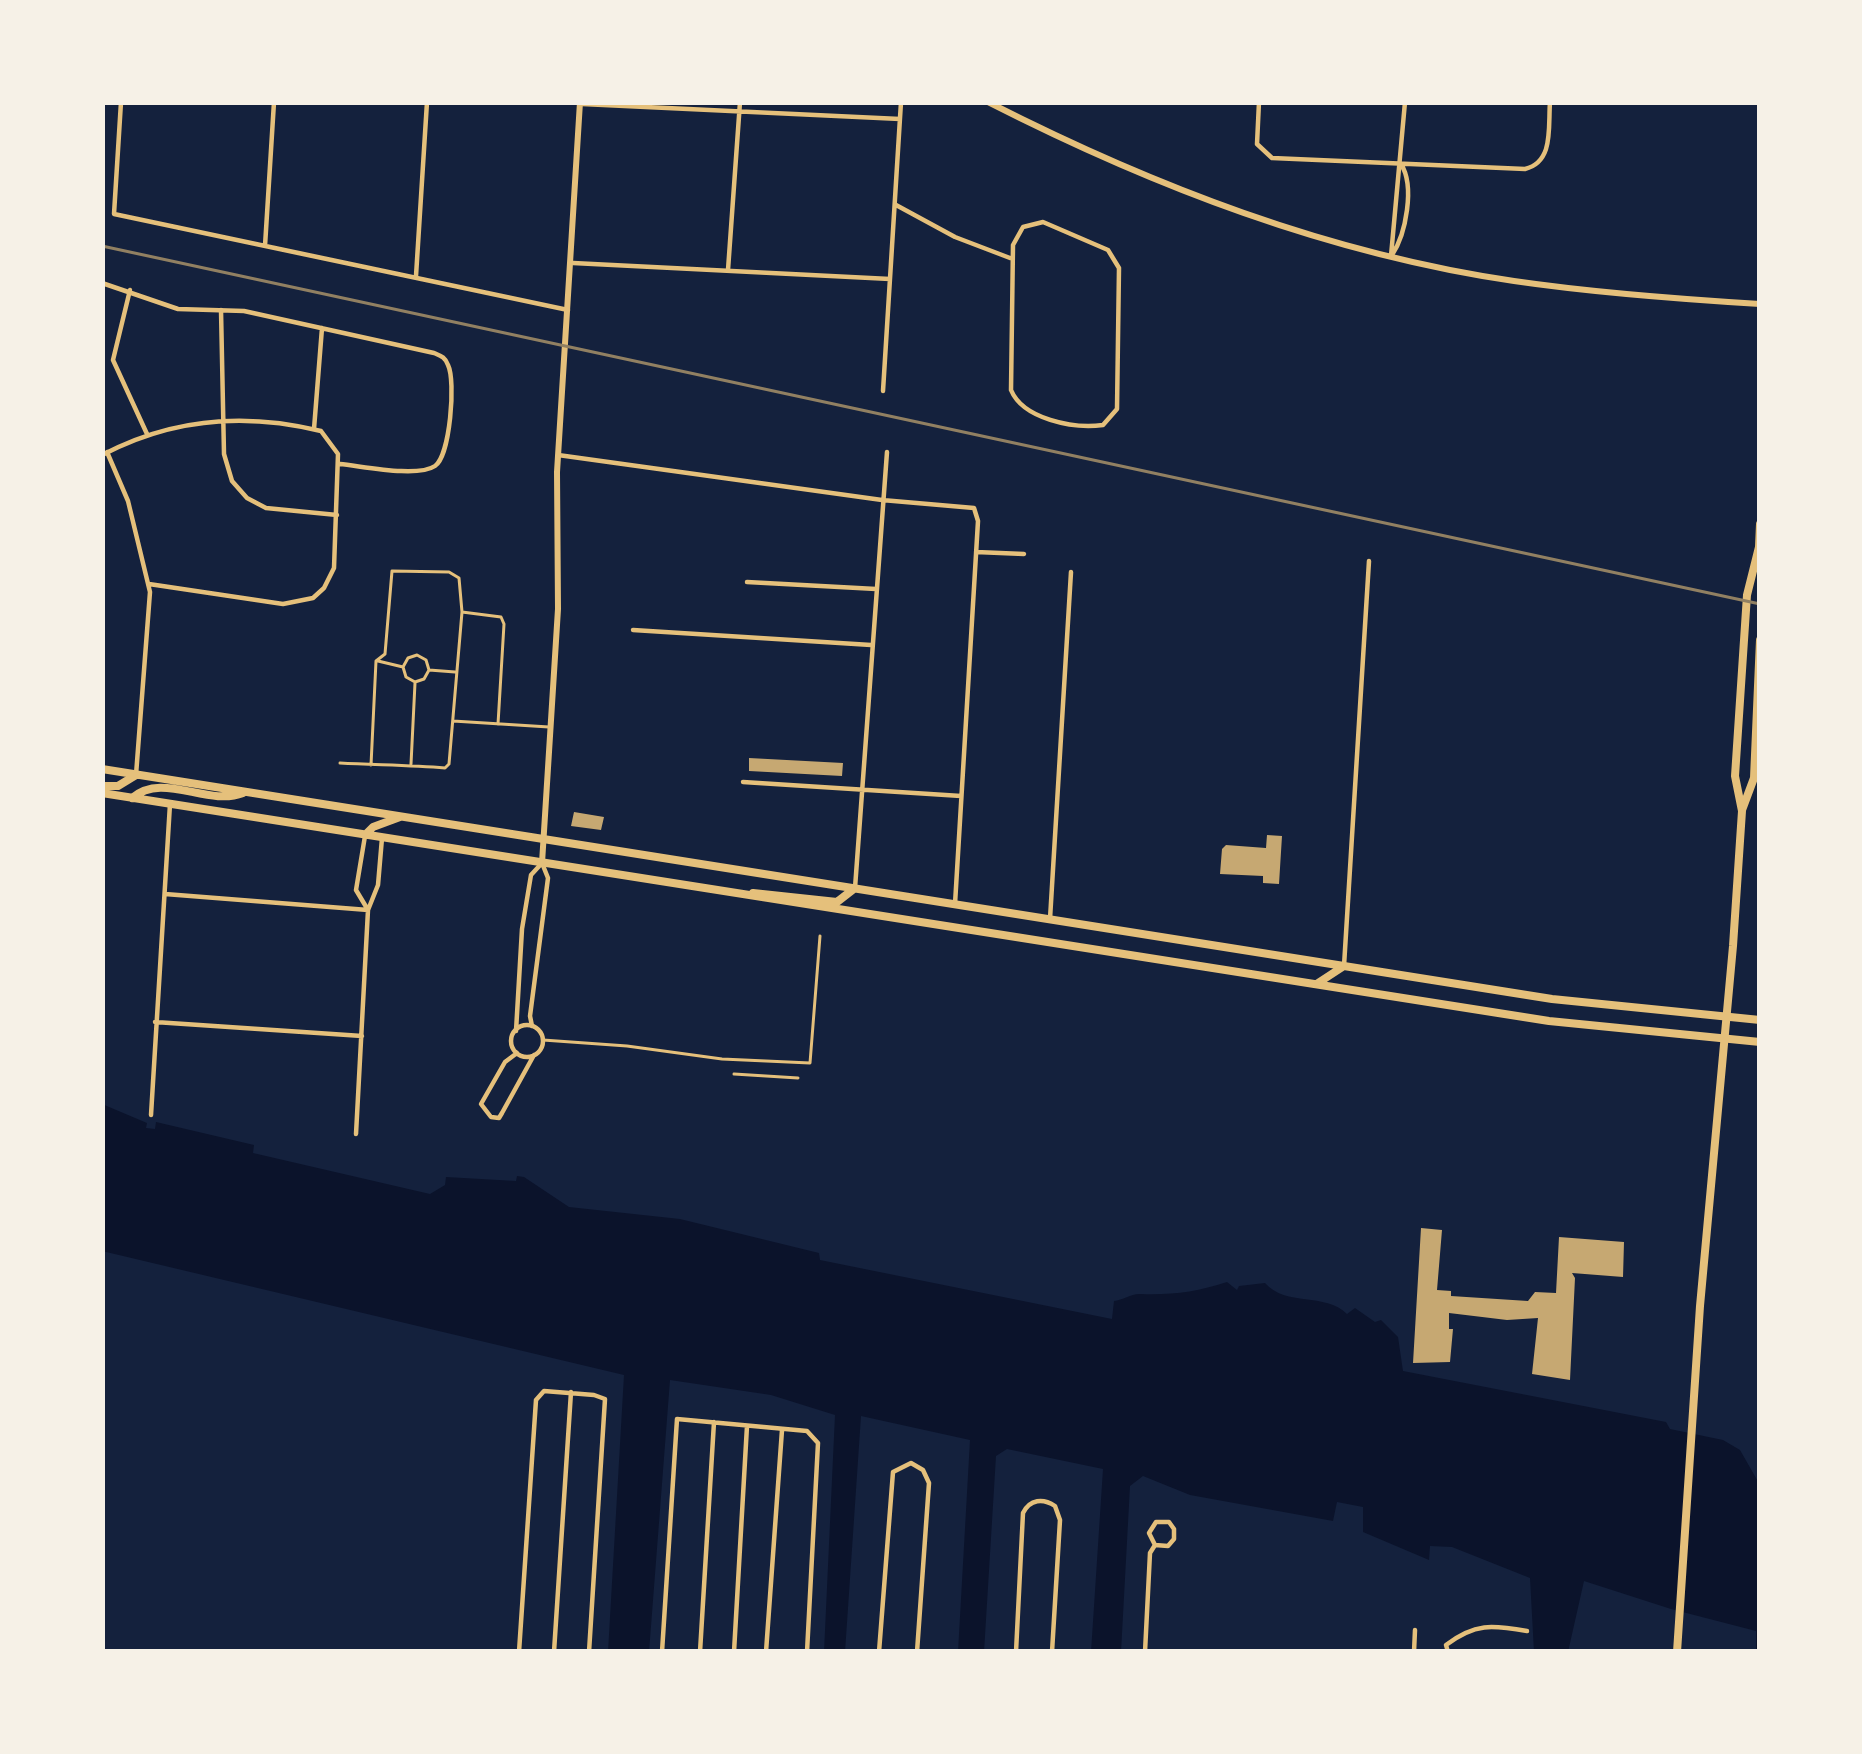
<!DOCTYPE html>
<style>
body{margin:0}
#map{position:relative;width:1862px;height:1754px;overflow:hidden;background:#14213d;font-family:"Fira Sans",sans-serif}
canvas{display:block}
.frame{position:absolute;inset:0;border:105px solid #f6f1e7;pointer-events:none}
</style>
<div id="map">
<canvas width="1862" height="1754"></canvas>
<div class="frame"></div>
</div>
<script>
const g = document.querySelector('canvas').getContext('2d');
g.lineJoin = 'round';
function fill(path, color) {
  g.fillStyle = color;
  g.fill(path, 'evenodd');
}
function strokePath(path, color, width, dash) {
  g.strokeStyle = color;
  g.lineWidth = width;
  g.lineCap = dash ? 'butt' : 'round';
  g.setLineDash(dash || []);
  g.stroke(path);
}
fill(new Path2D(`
 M102,1104l45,19 -1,5 9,1 1,-7 98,23 -1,8 177,41 15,-9 1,-8 70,4 1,-5 7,1 45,30 111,12 139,34 1,7 292,59 2,-18c9,-1 18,-8 27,-7 31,1 56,-2 86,-12l10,8 2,-4 26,-3c21,24 60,9 82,31l8,-6 20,14 6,-2 17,17 5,34 263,51 4,7 53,11 17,10 20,35v167h-4v-21l-85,-22 -87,-28 -16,71h-34l-4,-74 -78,-31 -22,-1 -1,14 -66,-28v-25l-26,-5 -4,19 -143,-26 -47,-19 -13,10 -9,166h-30l12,-183 -96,-20 -11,7 -12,196h-26l12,-212 -109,-24 -16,236h-21l11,-237 -64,-20 -101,-15 -21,272h-41l16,-277 -522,-124z`), '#0b132b');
fill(new Path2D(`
 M749,758l94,5 -1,13 -93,-5z
 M574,812l30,5 -3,13 -30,-4z
 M1267,835l15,1 -3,48 -16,-1v-7l-43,-2 2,-25 4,-4 40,3z
 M1421,1228l21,2 -5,60 14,1v5l77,5 7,-9 21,1 3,-56 65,5 -1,35 -51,-4 3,5 -5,102 -38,-6 6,-56 -31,2 -58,-7v16h4l-3,33 -37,1z`), '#c6a872');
strokePath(new Path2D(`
 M462,612l39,5 3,7 -6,100
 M378,661l25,6 3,10 9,5 9,-3 5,-9 -3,-10 -9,-5 -9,3 -5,9
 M429,670l26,2
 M453,721l96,6
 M340,763c35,2 70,2 105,5l4,-4 13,-152 -3,-34 -10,-6 -57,-1 -7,83 -9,7 -5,104
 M411,764l4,-81
 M543,1040l84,6 95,13 88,4 10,-127
 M734,1074l64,4`), '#e5c07b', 3);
strokePath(new Path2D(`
 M121,102l-7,112 454,96
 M1259,102l-2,42 15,14 253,11c29,-7 23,-41 25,-67
 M582,104l318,15
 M896,205l59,32 55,21
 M1043,222l65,28 11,18 -2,141 -14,16c-30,4 -80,-6 -92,-35l2,-145 10,-18z
 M265,246l9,-144
 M1392,255c14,-21 23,-69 9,-91
 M1391,256l14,-154
 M573,263l317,16
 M728,270l12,-168
 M416,276l11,-174
 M102,283l76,26 66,2 190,42c7,3 11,4 14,12 8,16 2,91 -13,101 -18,12 -73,0 -95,-2
 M130,290l-17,70 34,74
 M221,310l3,144 8,27 15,17 19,10 71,7
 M883,391l18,-289
 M314,429l8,-101
 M107,452l21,49 22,91 -14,183
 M102,455c70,-37 142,-43 219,-24l17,23 -4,114 -10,20 -11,10 -30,6 -134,-20
 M558,455l324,45 92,8 4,13 -23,383
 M976,552l48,2
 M747,582l129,7
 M633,630l238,15
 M743,782l218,14
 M365,836l-9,54 12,20
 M855,888l32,-436
 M165,894l203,16
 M1050,919l21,-347
 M1344,966l25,-405
 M155,1022l207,14
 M511 1041a16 16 0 1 1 32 0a16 16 0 1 1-32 0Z
 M532,1026l-2,-10 18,-138 -6,-15
 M516,1031l6,-102 9,-54 11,-12
 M517,1053l-12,9 -24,42 10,13 8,1 3,-5 32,-58
 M151,1115l19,-311
 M356,1134l12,-224 10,-25 4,-47
 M519,1652l17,-252 8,-9 50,4 11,4 -16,253
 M554,1652l17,-260
 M662,1652l15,-233 130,12 11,12 -11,209
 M700,1652l14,-230
 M734,1652l13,-226
 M766,1652l16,-222
 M879,1652l14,-180 18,-9 12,7 6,13 -12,169
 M1016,1652l7,-139c7,-14 20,-15 32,-7l5,14 -8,132
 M1145,1652l5,-99 5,-8 -6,-12 7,-11h13l5,7v10l-6,7 -13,-1
 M1414,1652l1,-22
 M1448,1652l-2,-7c29,-22 46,-20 81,-14`), '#e5c07b', 4.5);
strokePath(new Path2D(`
 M988,102c165,84 341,152 526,179 82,12 164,18 246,23
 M542,863l16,-254 -1,-137 23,-370`), '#e5c07b', 6);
strokePath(new Path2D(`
 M1759,547l1,-23
 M1742,810l12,-32 6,-138
 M1677,1652l23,-346 33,-360 9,-135 -7,-35 12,-181 12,-48`), '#e5c07b', 8);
strokePath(new Path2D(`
 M102,769l1450,230 208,21
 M102,786h16l18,-11
 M102,793l1447,228 211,21
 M132,798c31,-27 75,9 111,-5
 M365,835l8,-8 27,-10
 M753,893l84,9 18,-14
 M1318,983l26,-17`), '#e5c07b', 8);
strokePath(new Path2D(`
 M102,246l1658,358`), '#918062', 3);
</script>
